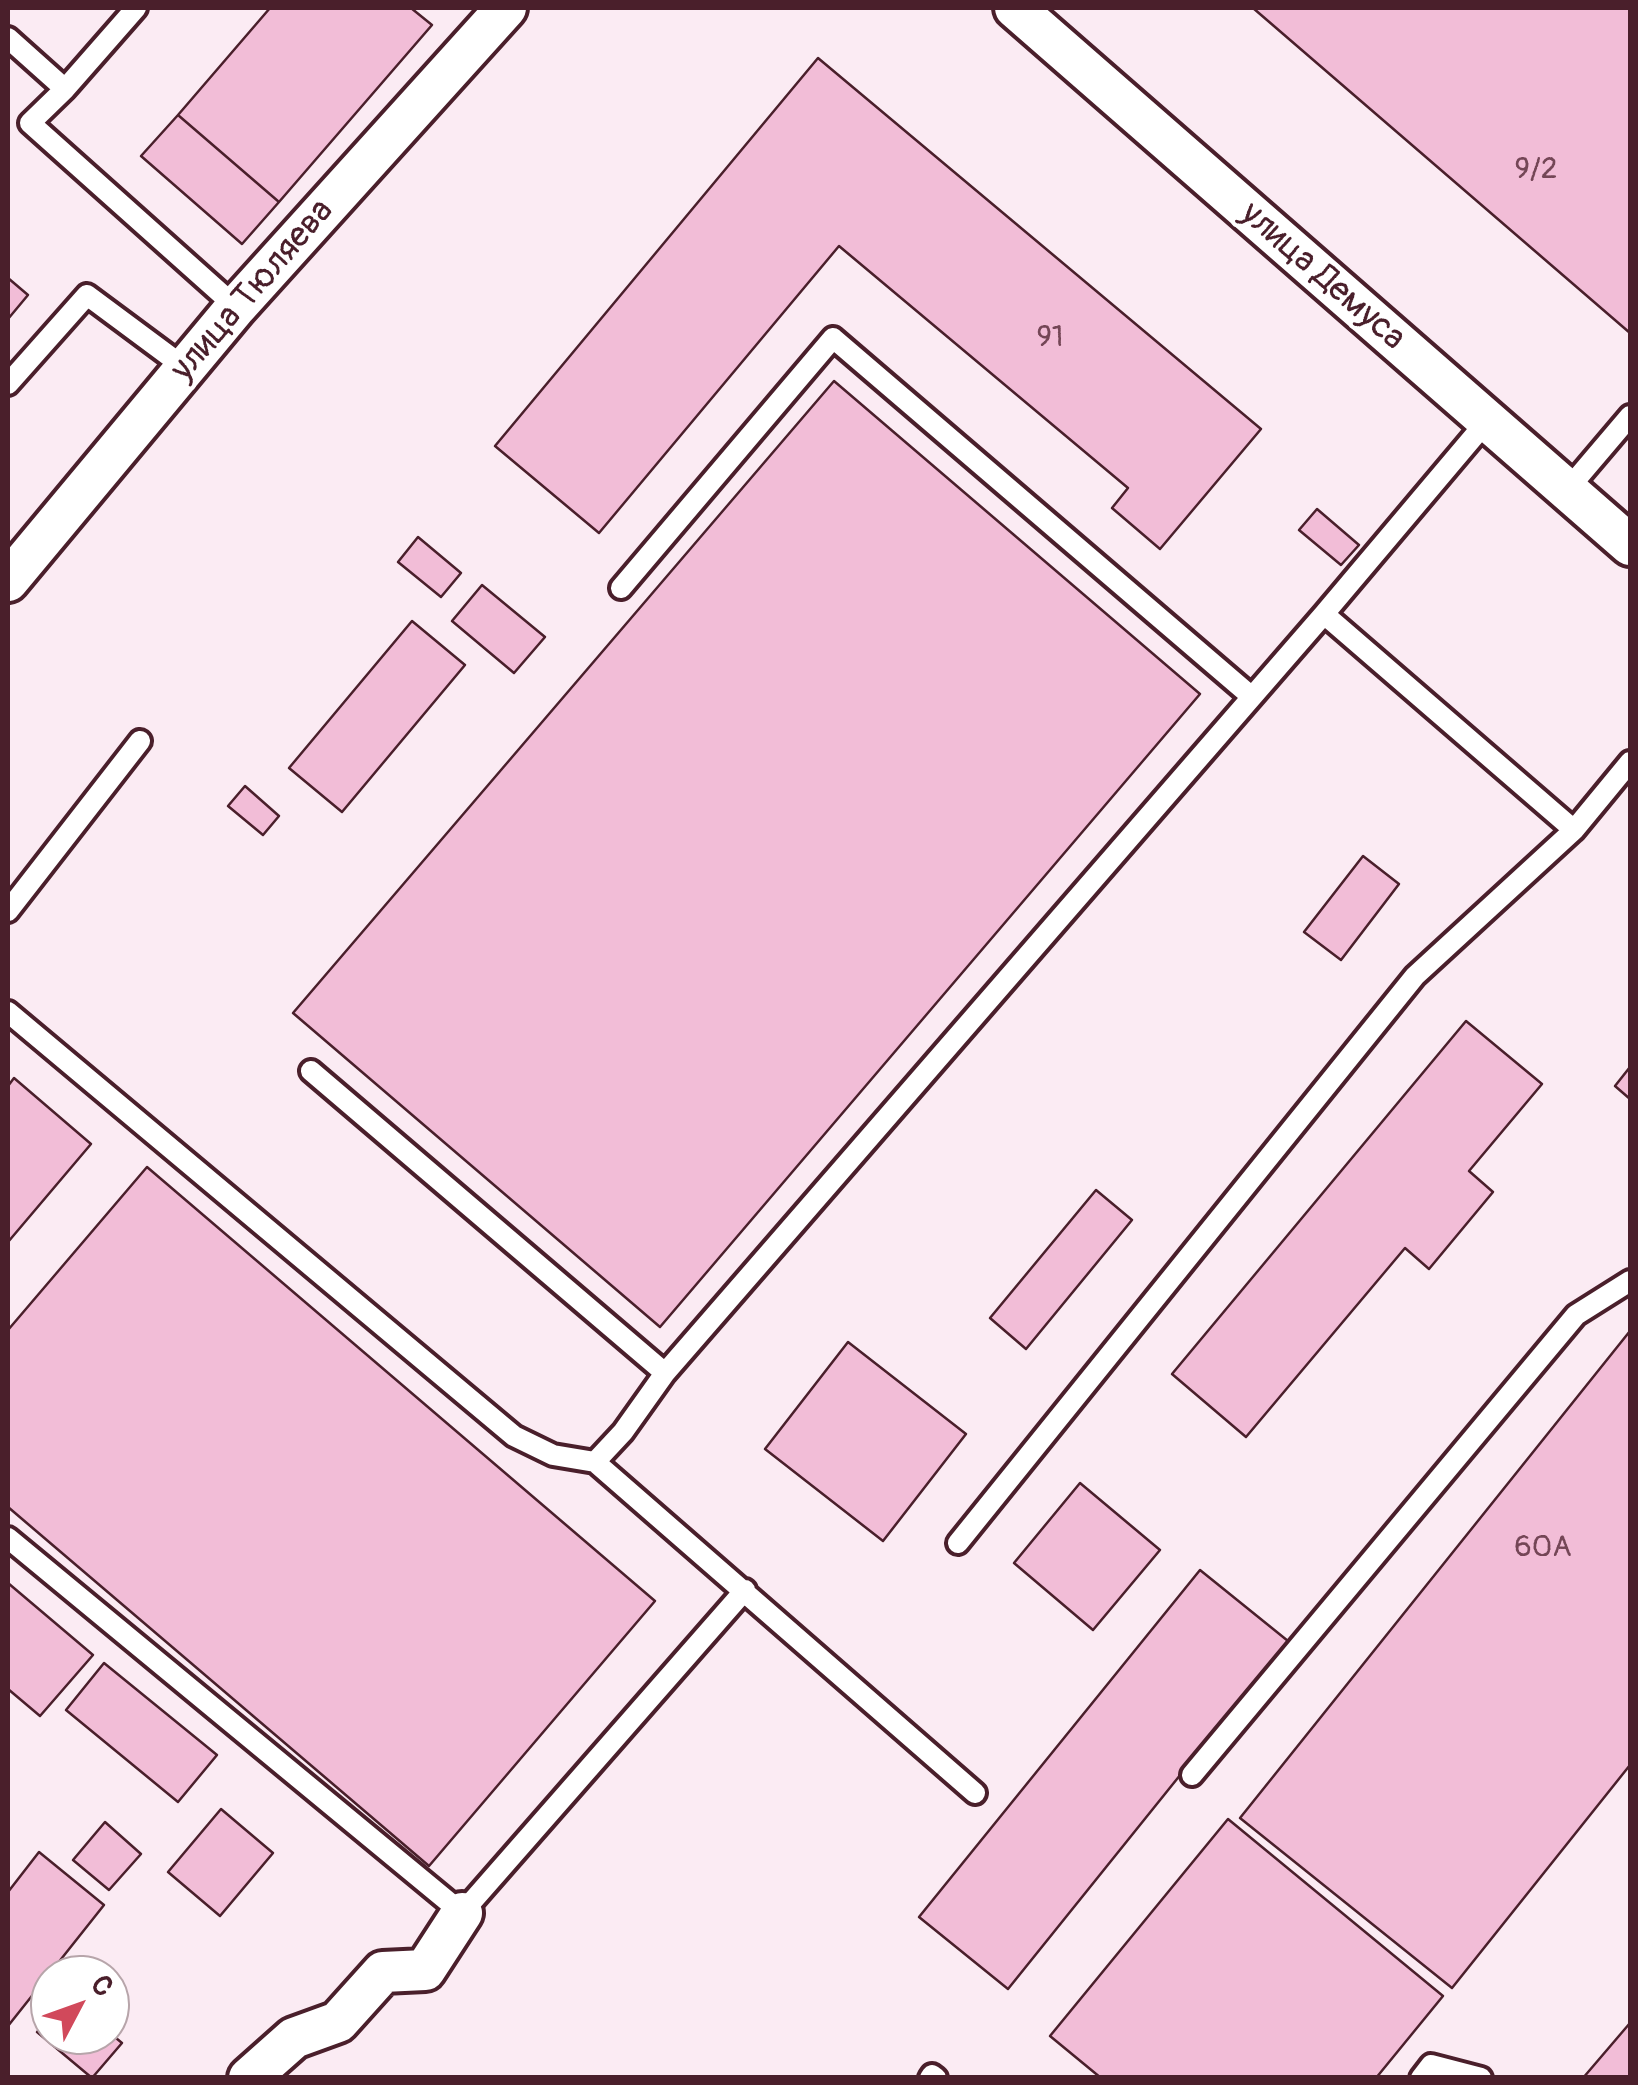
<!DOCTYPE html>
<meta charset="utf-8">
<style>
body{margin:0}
#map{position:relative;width:1638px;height:2085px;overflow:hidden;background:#fff;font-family:Pangolin,sans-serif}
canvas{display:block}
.frame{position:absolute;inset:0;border:10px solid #4a1f2b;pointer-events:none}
.north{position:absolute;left:30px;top:1955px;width:100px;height:100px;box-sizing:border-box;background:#fff;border:2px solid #b7a5aa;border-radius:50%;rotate:49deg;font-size:28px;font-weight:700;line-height:40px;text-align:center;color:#4a1f2b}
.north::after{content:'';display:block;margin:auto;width:35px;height:45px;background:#d1495b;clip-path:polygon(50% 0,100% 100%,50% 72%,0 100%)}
</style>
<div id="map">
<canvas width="1638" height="2085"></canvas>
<div class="frame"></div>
<div class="north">С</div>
</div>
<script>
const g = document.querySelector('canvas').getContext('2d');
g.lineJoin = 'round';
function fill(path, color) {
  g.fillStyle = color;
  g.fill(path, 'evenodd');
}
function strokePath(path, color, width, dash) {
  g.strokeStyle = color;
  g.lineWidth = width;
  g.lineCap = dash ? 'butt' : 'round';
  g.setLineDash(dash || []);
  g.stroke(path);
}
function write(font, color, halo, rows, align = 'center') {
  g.font = font + ' Pangolin,sans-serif';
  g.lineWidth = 8;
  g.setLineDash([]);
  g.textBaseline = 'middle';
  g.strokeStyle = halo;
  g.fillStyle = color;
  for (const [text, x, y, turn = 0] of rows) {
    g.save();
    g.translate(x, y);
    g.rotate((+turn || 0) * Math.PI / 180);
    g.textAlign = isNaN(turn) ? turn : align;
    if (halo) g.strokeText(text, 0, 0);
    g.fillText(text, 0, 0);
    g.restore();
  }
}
fill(new Path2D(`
 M8,8h1622v2069l-1622,1zM50,1975h60v60h-60z`), '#fbebf3');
const building = new Path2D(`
 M270,8h141l21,17 -153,177 -101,-87z
 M1253,8h377v325z
 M818,58l443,371 -101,120 -48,-41 16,-20 -289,-242 -240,287 -104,-87z
 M178,115l101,87 -37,42 -101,-88z
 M8,278l20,17 -20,24z
 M834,381l366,313 -540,633 -367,-314z
 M1317,509l42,36 -18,20 -42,-35z
 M418,537l43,36 -20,24 -43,-35z
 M482,585l63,52 -31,36 -62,-52z
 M412,621l53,44 -123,147 -53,-44z
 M245,786l34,30 -16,19 -35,-29z
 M1363,856l36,28 -58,76 -37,-28z
 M1466,1021l76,63 -73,87 24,21 -64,77 -24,-21 -159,189 -74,-63z
 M1630,1067v32l-15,-13z
 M14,1078l77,66 -83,98v-156z
 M147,1167l508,434 -226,265 -421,-359v-177z
 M1096,1190l36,30 -106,129 -36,-31z
 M1630,1331v434l-178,223 -212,-170z
 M848,1342l118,92 -83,107 -118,-92z
 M1080,1483l80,67 -67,80 -79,-67z
 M1200,1570l88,71 -280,348 -89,-72z
 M8,1583l85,72 -53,61 -32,-27z
 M104,1663l113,92 -39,47 -112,-92z
 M221,1809l52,44 -53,63 -52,-44z
 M1228,1819l215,177 -67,82h-275l-51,-42z
 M105,1822l36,32 -32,36 -36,-30z
 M39,1852l65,53 -96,121v-134z
 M50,2017v18l60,-2 12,10 -30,35 -55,-46z
 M1630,2023v55h-47z`);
fill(building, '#f2bdd7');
strokePath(building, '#4a1f2b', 2.5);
const service = new Path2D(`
 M8,38l57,51 71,-81
 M65,89l-35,34 206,184
 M8,384l79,-89 97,72
 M1568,489l62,-73
 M621,588l212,-250 419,359
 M1324,614l250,216
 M8,911l132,-170
 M8,1012l506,424 39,19 42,7
 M311,1071l354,302
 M8,1538l454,375 283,-323
 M958,1543l457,-567 159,-146 56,-68
 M1192,1775l384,-460 54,-34
 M975,1793l-380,-331 28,-30 42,-59 659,-759 162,-192
 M930,2078l2,-3 4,3
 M1421,2078l10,-13 50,13`);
const minor = new Path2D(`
 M1015,8l615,537
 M8,581l228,-274 270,-299
 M249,2078l45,-40 44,-16 45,-50 42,-2 37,-57`);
strokePath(service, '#4a1f2b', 28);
strokePath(minor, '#4a1f2b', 48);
strokePath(service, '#fff', 20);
strokePath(minor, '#fff', 40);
write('30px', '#744656', null, [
 ["9/2",1536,170],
 ["91",1050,338],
 ["60А",1543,1548]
]);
write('35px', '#4a1f2b', '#fff', [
 ["улица Демуса",1322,277,41],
 ["улица Тюляева",253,291,-49]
]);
</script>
